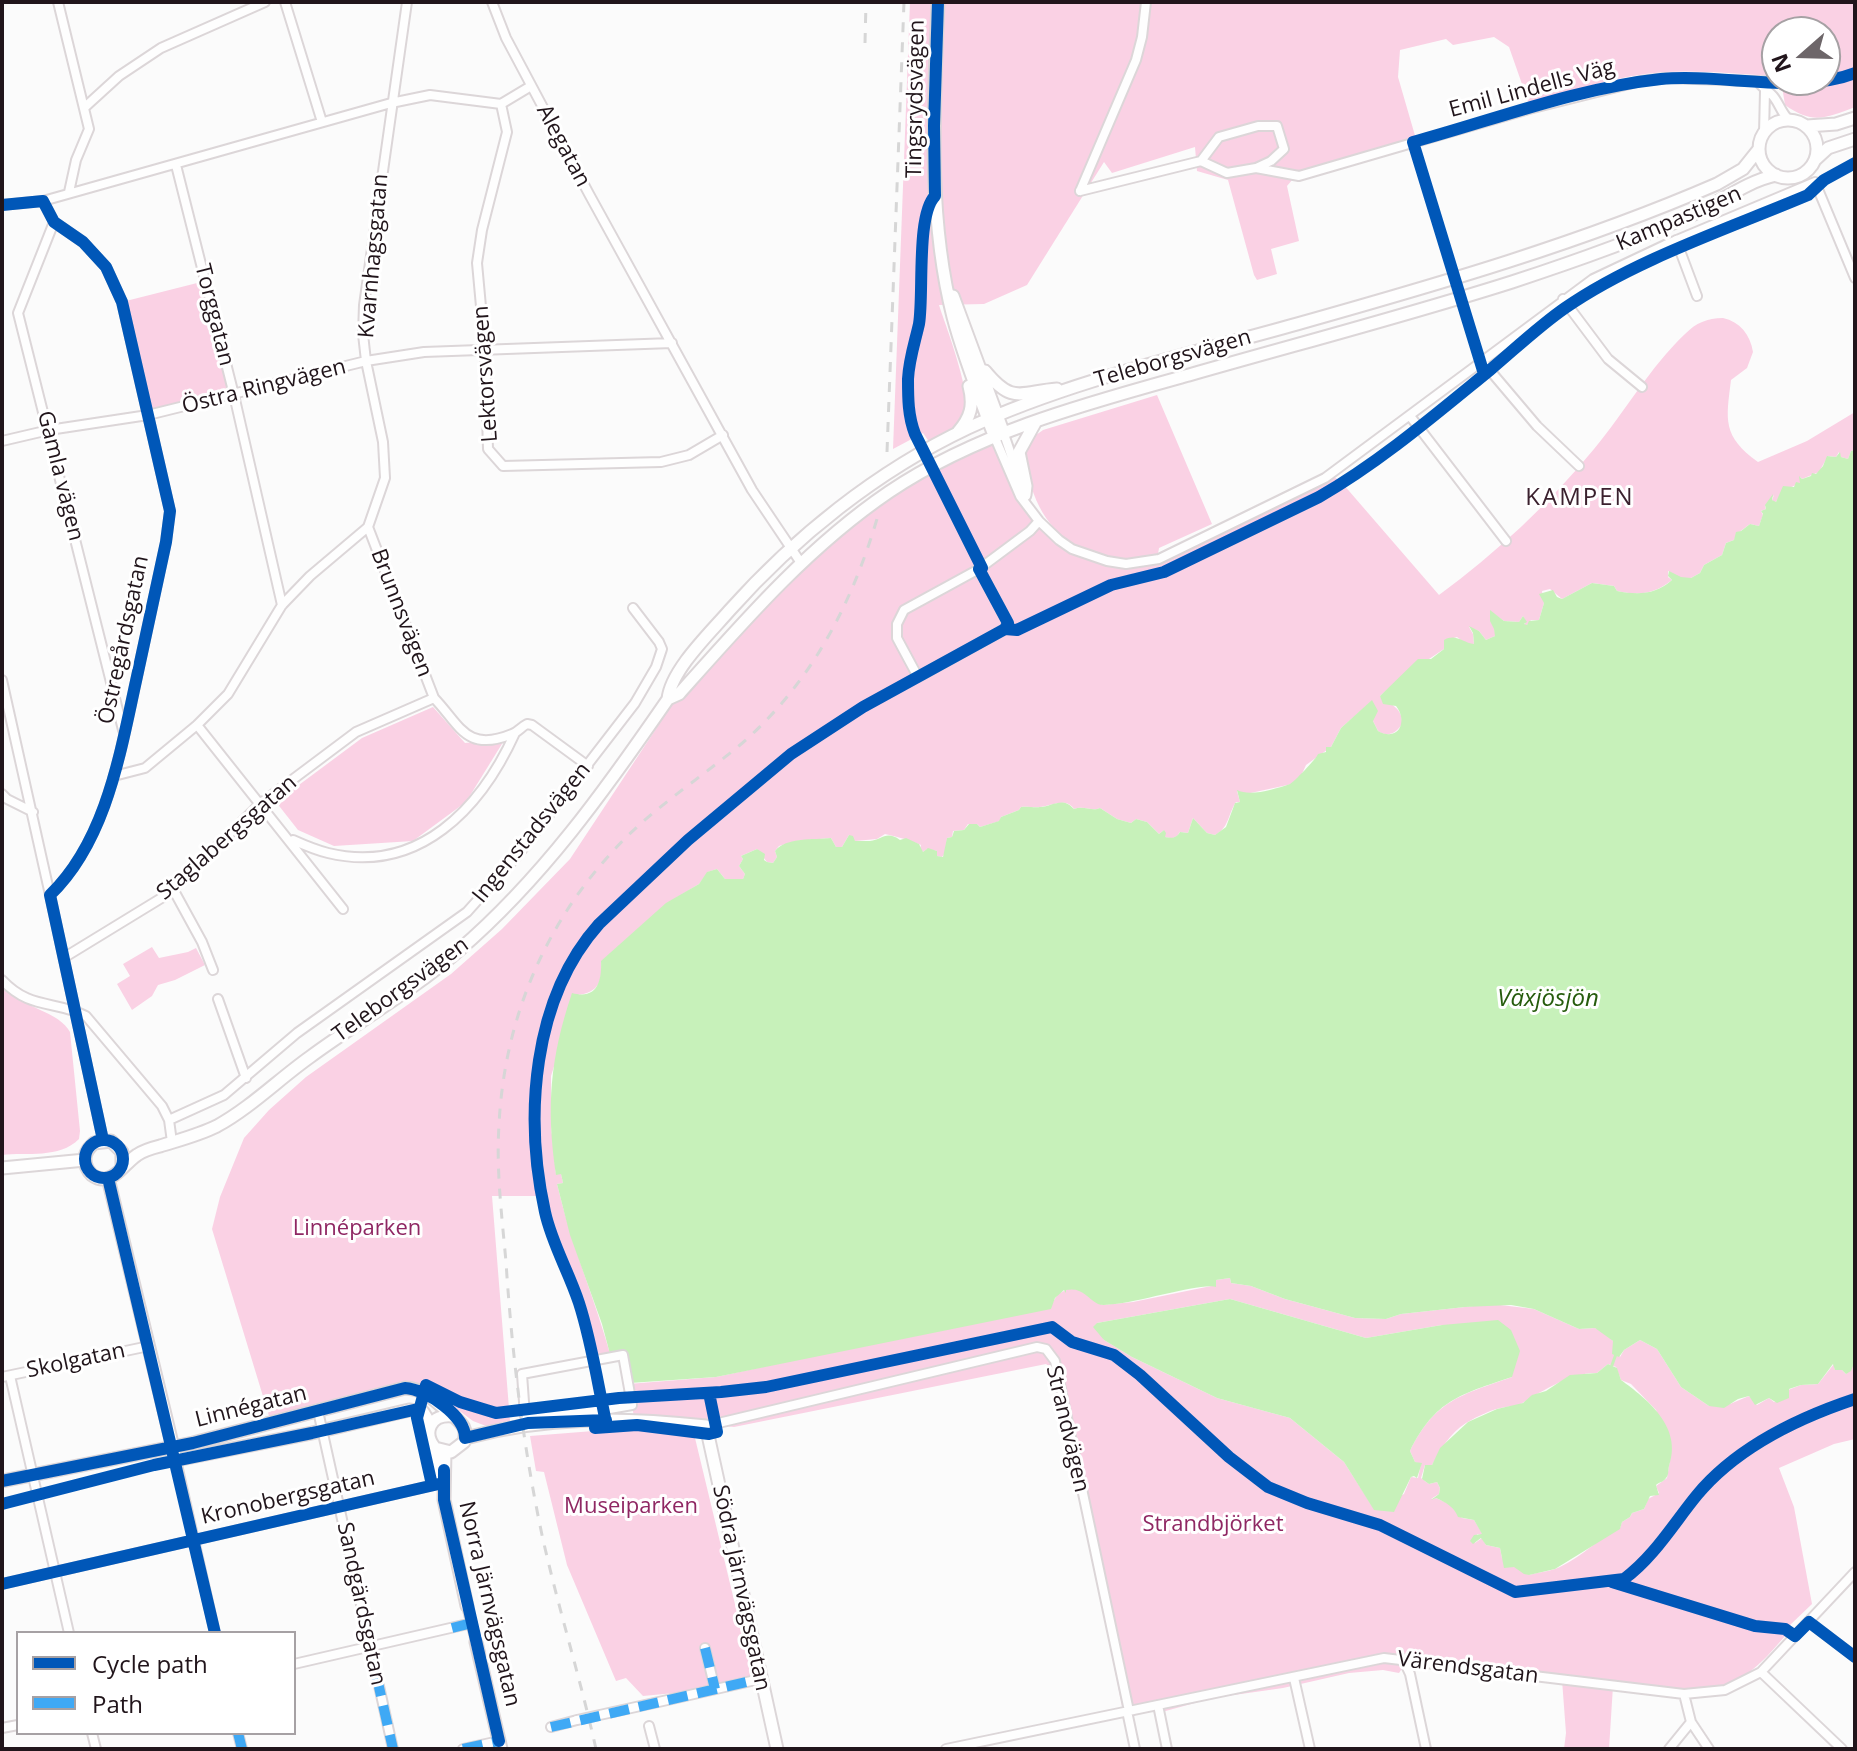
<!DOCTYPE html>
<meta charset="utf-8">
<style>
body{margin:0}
#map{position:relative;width:1857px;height:1751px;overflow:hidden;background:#fbfbfb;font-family:"Open Sans",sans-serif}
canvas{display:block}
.frame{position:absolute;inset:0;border:4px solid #21151b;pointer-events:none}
.legend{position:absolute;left:16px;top:1631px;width:280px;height:104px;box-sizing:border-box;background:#fff;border:2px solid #a6a1a4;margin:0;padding:10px 14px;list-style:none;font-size:24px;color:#21151b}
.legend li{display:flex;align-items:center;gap:16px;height:40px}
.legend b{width:40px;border:2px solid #a6a1a4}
.north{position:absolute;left:1761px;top:16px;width:80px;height:80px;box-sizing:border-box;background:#fff;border:2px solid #a6a1a4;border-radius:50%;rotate:250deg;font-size:22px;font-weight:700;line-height:32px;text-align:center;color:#21151b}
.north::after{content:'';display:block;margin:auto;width:28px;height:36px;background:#6d6669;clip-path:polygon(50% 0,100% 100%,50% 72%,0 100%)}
</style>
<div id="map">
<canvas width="1857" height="1751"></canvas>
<div class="frame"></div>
<ul class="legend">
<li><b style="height:10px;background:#0057b8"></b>Cycle path</li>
<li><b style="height:10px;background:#3fa9f5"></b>Path</li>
</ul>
<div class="north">N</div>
</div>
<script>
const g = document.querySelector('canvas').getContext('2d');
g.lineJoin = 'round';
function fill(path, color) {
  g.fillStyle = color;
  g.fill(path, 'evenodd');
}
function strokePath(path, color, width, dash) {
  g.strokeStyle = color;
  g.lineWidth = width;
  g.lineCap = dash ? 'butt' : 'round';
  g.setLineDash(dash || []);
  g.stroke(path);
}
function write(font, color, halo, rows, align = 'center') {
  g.font = font + ' "Open Sans",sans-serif';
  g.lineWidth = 6;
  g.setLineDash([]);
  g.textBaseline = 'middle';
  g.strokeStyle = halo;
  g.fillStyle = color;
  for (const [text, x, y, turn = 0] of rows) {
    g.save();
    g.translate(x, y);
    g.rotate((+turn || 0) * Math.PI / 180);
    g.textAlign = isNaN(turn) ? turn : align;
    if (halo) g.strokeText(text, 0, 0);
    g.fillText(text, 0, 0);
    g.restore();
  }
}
fill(new Path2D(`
 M910,2h945v105c-29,11 -42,18 -70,-2l-4,-25h44v-48h-48v44c-37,-2 -76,-6 -113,-4 -46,3 -91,19 -135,32l-20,-57 -15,-10 -41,8 -7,-6 -46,11 -2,27 18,62 -118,34 -11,13 12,55 -28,8 6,25 -20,6 -3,-5 -26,-95 -31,-9 -2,-24 -83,26 -8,-11 -77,123 -43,19 -45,1c7,22 39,103 24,120 -8,7 -23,13 -33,18l-7,-10 -30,16z
 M205,281l29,114 -86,20 -26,-113z
 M1723,318c17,4 27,16 30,34l-6,16 -16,12c-5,40 -9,56 27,82l49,-21 48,-29v38l-4,1 -3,8 -7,-2 -2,-5 -3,5 -8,-1 -9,16 -17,7 -2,-2v6l-17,8 -8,12 -3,-3 2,-5 -9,11 1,3 -5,2 2,4 -4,11 -9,-2 -12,9 -4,7 -8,3 -4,12 -18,10 -4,8 -9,5h-10l-13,-7v6l4,3c-17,14 -34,16 -55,11l-3,-5 -22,-3 -30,16 -12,-10 -8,2 2,12 -5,17h-8l-4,5h-3l2,-3 -3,-6 -4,6 -15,-1 -14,-10c1,7 6,19 5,25l-9,4 -7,-9 -10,-4 4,7 1,10h-8l-9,-7 -13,4v8l-45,30 -19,17c11,9 23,12 22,28 -6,9 -14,14 -24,7l-5,-10 -1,-20 -31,27 -10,19 -25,18 -5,11 -9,8 -46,10 -9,-3 3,11h-4c-8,12 -7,26 -21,33l-8,-2 -14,-15 -5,15 -8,-1c-5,8 -9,6 -15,5l-1,-7 -5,4 -12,-12 -11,-3 -5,4 -14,-4 -17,-11c-8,4 -16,-3 -26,1 -8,-12 -22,-3 -34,-2 -5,1 -14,-1 -19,0l-2,3 -18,7 -1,4 -20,6 -3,-3h-9l-4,6 -11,1 -1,6 -5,1 -1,14 -4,5 -5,-1v-5l-10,-2 -4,3 -3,-3 1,-4c-12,-5 -23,-8 -36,-11l-8,5 -22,2 -6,-6 -7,12h-6l-5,-9 -35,3 -17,5 -4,5 2,6 -4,6 -6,-1 -10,-13 -16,7 2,3 -4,7 6,8 -2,5h-18l-8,-10 -9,3 -9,12 -33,20 -65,58c2,18 -2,31 -24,33l-26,81v50l5,48h5l2,9 -6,1c14,60 38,115 54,173l-22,4 -11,-49 -29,-72 -12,-44h-45l18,225 -24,5 -13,-5 -39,-29 -21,-8 -19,1 -125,31 -57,-187 8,-32 24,-59 25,-28 37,-33 145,-103 51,-45 68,-70 109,-165 84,-95 127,-108 114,-57 25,72 19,25 42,25 54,7 187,-89 12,10 96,111c57,-42 110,-91 155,-146 31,-37 56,-82 91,-115 11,-11 22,-16 38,-16z
 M1157,395l55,129 -53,24 -1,6c-17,4 -38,9 -56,3 -41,-14 -62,-37 -73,-78 -4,-12 -8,-26 0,-37 3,-5 10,-9 14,-12z
 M433,707l32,36 40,-4 -39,63 -53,39 -79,5 -36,-16 -22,-28 86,-64z
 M152,947l7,11 29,-6 8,-4 9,17 -30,15 -17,5 -6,11 -20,14 -15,-26 13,-8 -7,-12z
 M2,988c20,19 58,24 68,44l10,99 -1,8c-20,20 -52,13 -77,16z
 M1230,1278l1,5 20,3 34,13 70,19 31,1 15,-5 91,-10 42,5 45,20 16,-1 7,3 11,10 7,16 4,-7 16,-10 17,9 24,38 28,19 21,-2 19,-8 8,9 12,-7 5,4 15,-5 -1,-7 13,-5 17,-1 16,-20 1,6h7l4,4 9,-13v78l-21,5 -55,24 15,39 18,97 -23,22 -2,8c-11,12 -22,26 -35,36 -39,33 -93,22 -139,16l-4,63h-45l2,-16 -4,-53 -155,-19 -8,12 -16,-3 -34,3 -66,15 -70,10 -51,14 -39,-1 -69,-341 -8,-6 -312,63 -100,-10 -6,-33 88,-7 335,-72 7,-11 12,-6 10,1 22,16 31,-3 83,-17v-5zM1230,1299l136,39 76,-13 70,52c-51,18 -77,23 -102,74l5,11 6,2 -3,14 -7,-1 -7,17 -30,15 -30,-47 -54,-44 -73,-20 -85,-41 -28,-17 -7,-17zM1608,1364l8,3 5,13 10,4 25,26 15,44 -4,24 -11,8 3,7 -11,6 -4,10 -12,4 -2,4 -8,5 -2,6c-23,11 -41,32 -65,41 -8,3 -17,3 -26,6l-14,-8h-6l-7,-9 -2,-10 -14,-3 -4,-7 -7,5 2,-9 5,1v-2l-8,-13 -12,-2 -13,-14 -13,-6 -5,1 8,-5 1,-6 -3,-6 -8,2 -8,-6 4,-13h7c9,-16 17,-31 34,-42 12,-7 26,-14 40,-16 6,-1 13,-1 18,-5 20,-12 48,-30 73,-29z
 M644,1427l51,11 57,237 -80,24 13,-7 -42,4 -17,-18 -10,3 -49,-116 -23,-93 -8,-1 -6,-35z`), '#fad1e4');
fill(new Path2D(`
 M1855,450v911l-4,10 -5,3 -4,-4h-7l-2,-6 -15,20 -17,1 -12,4v9l-12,5 -8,-5 -14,7 -6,-9 -11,3 -14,9 -15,-2 -28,-19 -24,-38 -17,-9 -16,10 -5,7 -7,-3 1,-13 -18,-13 -16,1 -45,-20 -23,-4 -46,2 -64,7 -15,5 -31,-1 -70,-19 -34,-13 -20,-3 -1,-5 -14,2v7c-12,-5 -78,15 -101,17 -5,0 -12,2 -17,0 -12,-7 -16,-17 -32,-14v3l-2,-3 -9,8 -4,11 -335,68 -86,6 -7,-29h-13l-8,-30 -32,-89 -13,-51 6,-1 -2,-9 -5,1c-10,-68 -6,-117 16,-182 25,7 30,-12 29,-32l65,-58 33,-19 8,-12 10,-3 8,10h18l2,-5 -6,-8 4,-7 -2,-3 16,-7 8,5 -1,6 3,2 6,1 4,-6 -2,-6c11,-14 39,-11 56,-13l5,9h6l7,-12 4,1 2,5c5,0 10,0 15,0 12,-1 16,-11 30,-1l6,-2 13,6 4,8 5,-4 9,3v5l6,1 4,-19 5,-1 2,-6 10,-1 5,-6h8l3,3 19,-6 2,-4 18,-7 2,-3c6,-1 14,1 19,0 13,-1 23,-11 34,2 10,-4 18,3 26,-1l17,11 14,4 5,-4 11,3 12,12 5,-4 2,3 -1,4c6,1 11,2 15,-5l8,1 5,-15 14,15 8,2 11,-8 9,-24 5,-1 -3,-12c13,7 38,-1 53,-6 3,-1 27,-26 28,-30l8,-2v-5h5l10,-19 31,-28 6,11 -5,10 5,10c19,11 31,-8 18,-25l-13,-2 -3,-8 38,-37h13l13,-10v-9c12,-7 19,3 30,4l-1,-11 -4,-7 10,5 7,9 9,-4 -1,-7 -4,-8v-11l14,11 15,1 4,-6 4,6 -3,2 3,1 2,-4 10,-1 5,-17 -5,-9 14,-4 4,7 5,2 30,-16 22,3 3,5c21,4 38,4 55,-11l-4,-4 1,-5 12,6 10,1 9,-5 4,-8 18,-10 4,-12 8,-3 2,-8 5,-1 9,-7 9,2 4,-12 -2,-3 5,-2 -1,-4 8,-11 -1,6 4,2 7,-16 11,1 2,-5 4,1 -1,-7 3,3 9,-3 1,-3 4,1 7,-8 4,-10 9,1 4,-5 1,5 7,2 3,-8z
 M1230,1299l136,39 76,-13 56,-5 13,10 9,21 -8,26c-51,17 -77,23 -102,74l5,11 7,1 -5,15 -3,-2 -3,1 -17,35 -20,-2 -30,-48 -54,-44 -73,-20 -85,-41 -28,-17 -11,-13 4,-4z
 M1608,1364l9,4 4,12c26,19 62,47 48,86 -1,4 0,9 -3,12 -2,4 -7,4 -10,7l3,10 -9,1 -6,13 -12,4 -2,4 -8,5 -2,7 -65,40 -26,6 -5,-1 -10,-7 -10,1 -4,-20 -14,-3 -5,-7 -8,6 -3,-3 4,-6 8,-1 -8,-14 -16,-3c-4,-10 -11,-14 -22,-19l-5,2 8,-6 1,-6 -3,-6 -8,2 -7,-5 3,-14h7l8,-17 28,-26 29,-13 26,-6 9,-8 14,-4 24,-16 27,-2z`), '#c7f1ba');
strokePath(new Path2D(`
 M1612,1365l4,-11`), '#c7f1ba', 3);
const street = new Path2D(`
 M58,2l31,127 -13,31 -7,32
 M285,2l37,120
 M492,2l14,36 83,156 163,296 49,73
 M1758,82c5,6 10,9 15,14 6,7 8,16 15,23
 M501,104l6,28 -25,98 -5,33 8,87 3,99 15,17 158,-4 28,-7 34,-20
 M85,107l34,-31 42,-28 104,-46
 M1764,133l1,-42
 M1201,161l18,-24 39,-11h19l7,23 -13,12 -15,7
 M176,165l58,230 48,210
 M1080,191l121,-30 26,12 29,-5 43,8 230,-67 112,-28 25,-3 116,4
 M1080,191l56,-131 6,-23 4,-35
 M43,201l348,-98 39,-8 71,9 30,-18
 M2,205l41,-4 11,21 29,20 23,25 16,35 48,209 -4,31c-10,46 -20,92 -30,139 -16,73 -30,160 -86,214l53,245
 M54,222l-36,91 105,417
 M1676,240l21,56
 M1563,299l45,60 34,28
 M1482,361l55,65 42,40
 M1410,416l96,125
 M1004,434l18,53
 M995,438l25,58 19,25 20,19 13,9 35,12 19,3 33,-5 166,-81 268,-199 72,-34 150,-63 40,96
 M2,441l47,-11 99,-15 218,-54 58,-9 248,-9
 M368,527l66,171
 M979,569l-75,41 -7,14v14l21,39 87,-48 3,-6 -29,-54 51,-38 9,-10
 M2,680l48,215
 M197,725l146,184
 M114,776l31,-8 52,-43 31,-31 54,-89 28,-29 58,-49 17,-49 -2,-36 -17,-81 -3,-27 1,-29 43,-303
 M2,794l5,5 26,13
 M290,842l3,-2c11,5 23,10 35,13 91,22 153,-45 187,-120
 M173,889l29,53 11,28
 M65,957l103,-63 92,-90 96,-72 78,-34c26,27 32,55 78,36 6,-2 9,-7 15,-10l5,1 56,41
 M2,980c28,30 53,20 84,36l76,90 7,14 3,22
 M218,999l28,79
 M169,1120l55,-25 73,-62 170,-121 50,-56 118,-153 21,-36 6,-18 -3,-7 -26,-34
 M623,1355l9,50 -28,5 -79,6 -3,-42z
 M10,1376l59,257
 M2,1377l147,-31
 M318,1411l75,338
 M706,1426l331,-79 9,2 9,12 74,350
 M176,1460l39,173
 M2,1584l441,-101
 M467,1606l9,36
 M1809,1622l46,35
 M705,1648l10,41
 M1403,1659l7,15 16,75
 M294,1664l178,-41
 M1761,1672l81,77
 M1294,1678l16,71
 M1684,1694l7,28 18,27
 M672,1699l88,-20
 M1158,1705l9,44
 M1127,1711l8,38
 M649,1726l6,23
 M551,1727l26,-7
 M2,1728l16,-3
 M92,1733l4,16
 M238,1733l4,16
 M463,1749l36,-8
 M946,1749l438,-91 300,36 41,-4 36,-18 94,-100
 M1669,1749l22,-27`);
const secondary = new Path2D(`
 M938,2c-4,105 -11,213 15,315 11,42 27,81 42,121
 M1759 149a29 29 0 1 1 58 0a29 29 0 1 1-58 0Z
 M1807,126l29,-2 19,-6
 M1816,159l12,-11 27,-9
 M953,296l51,138
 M985,371c28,34 35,21 72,18
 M958,432c13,-15 16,-27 11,-46
 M1025,495l1,-9 -7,-34 16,-29
 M668,699l11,-5c65,-73 129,-147 210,-202 89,-60 199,-89 300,-117 108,-31 216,-59 323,-93 61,-20 121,-41 180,-67 29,-13 53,-33 84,-40
 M122,1166v-14l-11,-11 -17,2c-5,5 -9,9 -9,16 0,6 3,12 7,16 19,14 32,-12 45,-20 7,-5 15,-7 23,-9 19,-6 39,-11 57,-20 33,-18 62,-47 93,-69 49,-36 102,-66 148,-106 84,-72 148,-162 210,-252 3,-29 42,-66 61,-88 66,-74 148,-140 239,-183 104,-48 219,-73 329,-104 142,-40 284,-81 420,-140l26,-15 16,-20
 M2,1168l83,-8
 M108,1178l68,282 136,-27 97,-23 14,2 8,13
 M465,1438c83,-22 157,-21 241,-12l71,323
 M435,1448l2,29 4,5
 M445,1452l-1,48 23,106
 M2,1481l191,-38 212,-55c22,1 30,14 46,26 10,9 17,13 13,28l-13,10 -16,-4c-13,-16 -4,-34 17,-32
 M476,1642l25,107`);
strokePath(street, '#dcd6d8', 12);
strokePath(secondary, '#dcd6d8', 15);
strokePath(street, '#fefefe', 8);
strokePath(secondary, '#fefefe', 11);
strokePath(new Path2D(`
 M865,43l1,-41
 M887,452l17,-450
 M596,1749c-16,-72 -38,-142 -54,-214 -19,-90 -30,-181 -36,-273 -4,-45 -10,-92 -7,-137 5,-103 44,-198 114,-274 37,-41 85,-71 127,-106 70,-60 111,-139 137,-226`), '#d6d6d6', 3, [10, 10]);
const streetBridge = new Path2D(`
 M577,1720l95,-21`);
strokePath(streetBridge, '#dcd6d8', 12, []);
strokePath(streetBridge, '#fefefe', 8);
strokePath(new Path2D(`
 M452,1628l20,-5
 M370,1647l23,102
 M705,1648l10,41
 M551,1727l209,-48
 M238,1733l4,16
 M463,1749l36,-8`), '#3fa9f5', 10, [20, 10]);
strokePath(new Path2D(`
 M938,2l-4,124 1,70c-19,19 -11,99 -16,128 -4,18 -10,35 -11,55 0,19 0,37 7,55l67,134 -3,1 29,54 -3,6
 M2,205l41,-4 11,21 29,20 23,25 16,35 48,209 -4,31c-10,46 -20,92 -30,139 -16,73 -30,160 -86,214l53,245
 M1484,374l-71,-232c81,-22 164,-54 248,-63 60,-6 138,16 194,-6
 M1005,629l12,1 94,-45 53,-13 155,-75c61,-35 117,-83 171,-127 25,-21 49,-44 75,-62 69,-48 165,-80 243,-113l16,-15 31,-17
 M85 1159a19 19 0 1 1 38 0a19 19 0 1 1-38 0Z
 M108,1178l107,455
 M607,1427c-9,-41 -15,-84 -28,-124 -10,-31 -27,-59 -34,-91 -21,-95 -13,-213 54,-288l89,-84 103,-86 72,-47 142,-78
 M595,1428l42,-3 72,9 8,-2 -8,-39
 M444,1470v30l55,241
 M2,1481l191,-38 212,-55c21,1 61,28 60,50l63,-15 78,-3
 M432,1485l-15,-67 9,-33 34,17 36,11 123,-15 102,-6 45,-5 286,-60 20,15 42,13 26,20 89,82 39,30 39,16 73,22 135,67 109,-13c30,-22 50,-56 73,-84 39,-47 101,-77 158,-96
 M2,1504l152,-39 158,-32 106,-24
 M1612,1582l143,44 30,3 10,7 14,-14 46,35
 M2,1584l441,-101`), '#0057b8', 12);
write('22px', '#21151b', '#fff', [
 ["Emil Lindells Väg",1532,89,-15],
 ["Tingsrydsvägen",916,99,-89],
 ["Alegatan",563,146,62],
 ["Kampastigen",1679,219,-23],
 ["Kvarnhagsgatan",374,256,-85],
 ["Torggatan",214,315,76],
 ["Teleborgsvägen",1173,359,-16],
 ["Lektorsvägen",486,374,-94],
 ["Östra Ringvägen",264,387,-14],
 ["Gamla vägen",60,476,76],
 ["Brunnsvägen",401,613,69],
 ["Östregårdsgatan",124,640,-78],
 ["Ingenstadsvägen",532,833,-51],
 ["Staglabergsgatan",227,838,-41],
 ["Teleborgsvägen",401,990,-36],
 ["Skolgatan",76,1361,-12],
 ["Linnégatan",251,1407,-14],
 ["Strandvägen",1067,1429,77],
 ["Kronobergsgatan",288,1498,-13],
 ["Södra Järnvägsgatan",741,1588,78],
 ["Sandgärdsgatan",361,1604,78],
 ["Norra Järnvägsgatan",489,1604,77],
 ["Värendsgatan",1468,1668,7]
]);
write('22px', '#8f2763', '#fff', [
 ["Linnéparken",357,1229],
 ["Museiparken",631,1507],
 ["Strandbjörket",1213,1525]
]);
g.letterSpacing = '2px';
write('24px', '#3b212e', '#fff', [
 ["KAMPEN",1580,498]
]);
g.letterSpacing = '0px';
write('italic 24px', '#265c0d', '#fff', [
 ["Växjösjön",1548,999]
]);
</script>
